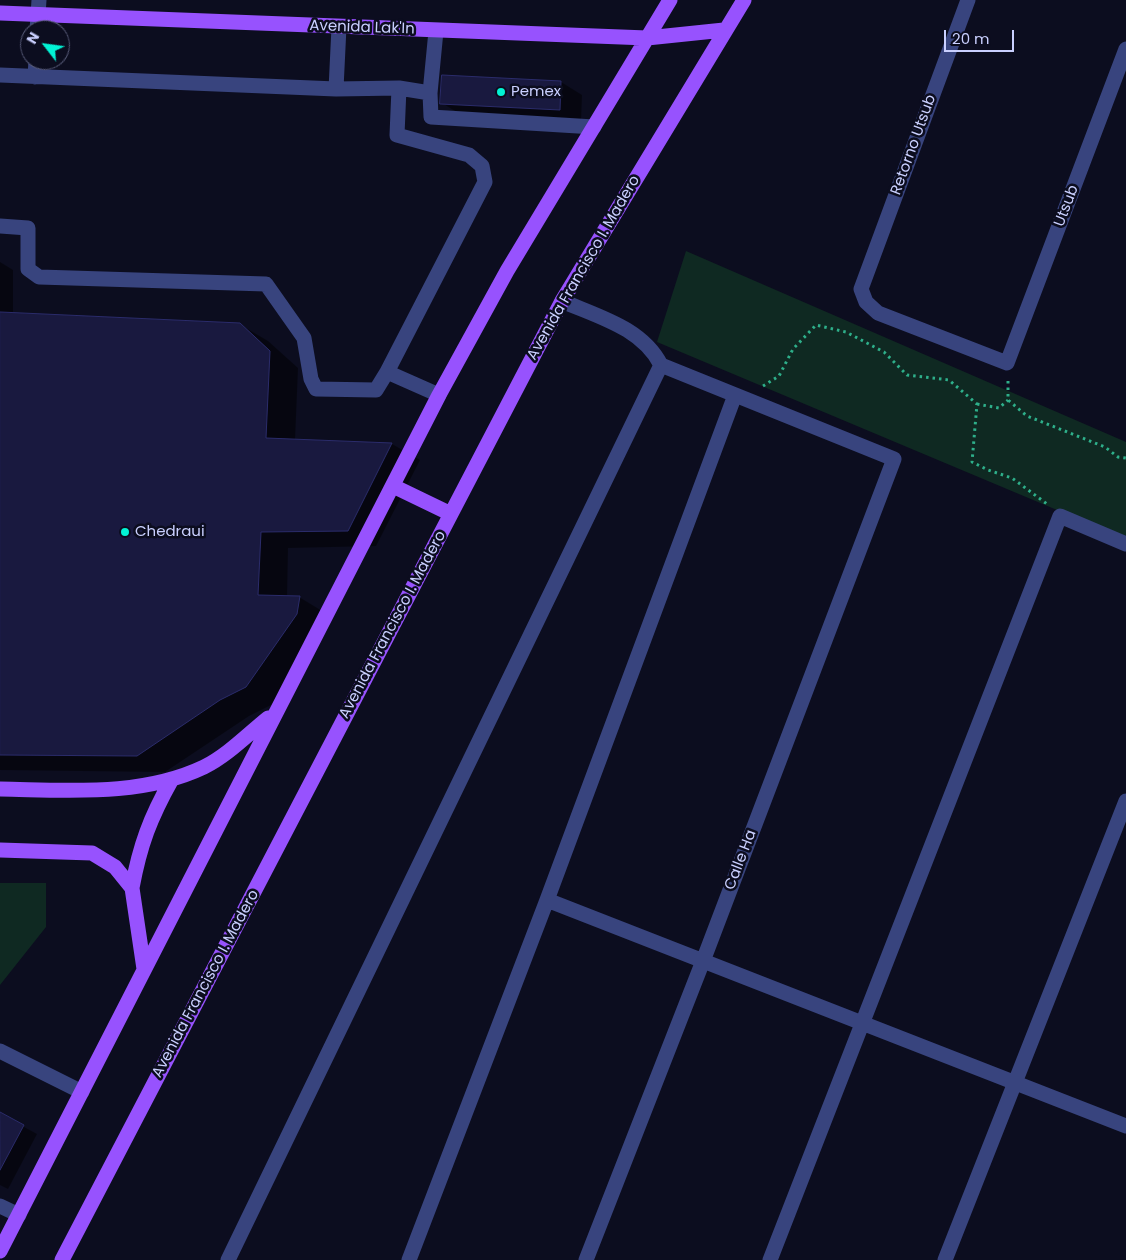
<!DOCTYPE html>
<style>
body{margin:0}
#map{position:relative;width:1126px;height:1260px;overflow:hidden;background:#0c0d1f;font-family:Poppins,sans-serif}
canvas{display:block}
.north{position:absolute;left:20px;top:20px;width:50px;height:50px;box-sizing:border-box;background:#0c0d1f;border:1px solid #585b79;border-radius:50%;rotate:300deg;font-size:14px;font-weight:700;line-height:20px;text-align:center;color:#cad0ff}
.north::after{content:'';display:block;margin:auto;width:18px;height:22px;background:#02f3d5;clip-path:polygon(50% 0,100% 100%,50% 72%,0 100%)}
.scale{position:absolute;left:944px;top:30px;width:70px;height:22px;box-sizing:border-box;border:2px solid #cad0ff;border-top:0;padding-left:6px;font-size:15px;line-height:18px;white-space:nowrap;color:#cad0ff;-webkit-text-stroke:4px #0c0d1f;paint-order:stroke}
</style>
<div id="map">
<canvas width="1126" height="1260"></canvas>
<div class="north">N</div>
<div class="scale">20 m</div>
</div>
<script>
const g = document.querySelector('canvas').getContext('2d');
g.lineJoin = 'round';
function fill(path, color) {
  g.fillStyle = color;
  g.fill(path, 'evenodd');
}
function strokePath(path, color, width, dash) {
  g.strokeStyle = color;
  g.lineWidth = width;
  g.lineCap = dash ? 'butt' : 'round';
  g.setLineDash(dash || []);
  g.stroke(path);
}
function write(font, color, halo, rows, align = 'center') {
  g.font = font + ' Poppins,sans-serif';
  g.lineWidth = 5;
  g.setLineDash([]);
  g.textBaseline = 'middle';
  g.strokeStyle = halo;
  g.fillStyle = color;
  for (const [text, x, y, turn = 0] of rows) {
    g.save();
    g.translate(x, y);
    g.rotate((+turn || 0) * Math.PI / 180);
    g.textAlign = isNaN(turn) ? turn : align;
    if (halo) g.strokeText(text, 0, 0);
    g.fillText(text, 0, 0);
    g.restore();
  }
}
fill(new Path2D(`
 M686,251l440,191v97l-469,-197z
 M0,883h46v44l-46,58z`), '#0f2922');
fill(new Path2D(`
 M561,82l21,13 -1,26 -118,-5 -21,-13z
 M0,262l13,8v44l226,10 29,17 30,27 -3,72 97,4 28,16 -44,86 -88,2 -1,49h12l28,17 -52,89 -26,13 -84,56 -165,-2z
 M0,1114l37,20 -29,55 -8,-4z`), '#0007');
const building = new Path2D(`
 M442,75l119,6 -1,29 -120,-6z
 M0,312l240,11 30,28 -4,87 126,5 -44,88 -87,1 -3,63 42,1 -3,18 -51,73 -26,13 -83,56 -137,-1z
 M0,1112l24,13 -24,45z`);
fill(building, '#19193f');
strokePath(building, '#2b2c6b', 1);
strokePath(new Path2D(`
 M1008,381v19l19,16 78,31 13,10 8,1
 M763,386l16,-10 14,-27 23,-24 30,7 38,20 23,23 42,5 28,24 -5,58 16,8 24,8 35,26
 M977,404l22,4 9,-8`), '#2eaf8a', 3, [2.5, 4]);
strokePath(new Path2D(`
 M968,0l-107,289 5,13 12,11 129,50 119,-314
 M37,30l2,-30
 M436,31l-6,62 1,24 163,10
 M0,75l336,14 63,-1 31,5
 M35,77l1,-17
 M336,89l3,-62
 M0,226l28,2v41l11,8 227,7 38,54 7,41 5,10 60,1 11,-18 52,23
 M562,301c37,16 80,27 99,64l233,94 -191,502 -117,299
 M387,372l98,-190 -3,-16 -13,-11 -72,-20 2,-47
 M547,900l579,226
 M0,1051l82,41
 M0,1206l19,9
 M228,1260l433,-895
 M409,1260l138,-360 188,-505
 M770,1260l290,-744 66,28
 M945,1260l181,-459`), '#38447e', 15);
strokePath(new Path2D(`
 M0,13l647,25 77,-8
 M393,486l58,28
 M0,789c68,1 141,8 204,-22 24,-12 44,-33 64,-49
 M0,850l92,3 23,14 17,21 12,81
 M132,888c8,-43 18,-70 40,-109
 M0,1251l439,-856 68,-124 163,-271
 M62,1260l500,-959 182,-301`), '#9752fe', 15);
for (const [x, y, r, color] of [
 [501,92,5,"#02f3d5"],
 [125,532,5,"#02f3d5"]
]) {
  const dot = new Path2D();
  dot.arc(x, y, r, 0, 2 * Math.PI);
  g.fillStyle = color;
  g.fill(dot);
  strokePath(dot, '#0c0d1f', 2);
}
write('15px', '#cad0ff', '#0c0d1f', [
 ["Avenida Lak'In",362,28,2],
 ["Retorno Utsub",914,145,-70],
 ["Utsub",1067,206,-69],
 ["Avenida Francisco I. Madero",584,268,-60],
 ["Avenida Francisco I. Madero",393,625,-62],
 ["Calle Ha",741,860,-69],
 ["Avenida Francisco I. Madero",206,984,-62]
]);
write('15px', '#cad0ff', '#0c0d1f', [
 ["Pemex",511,92],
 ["Chedraui",135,532]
], 'left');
</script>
